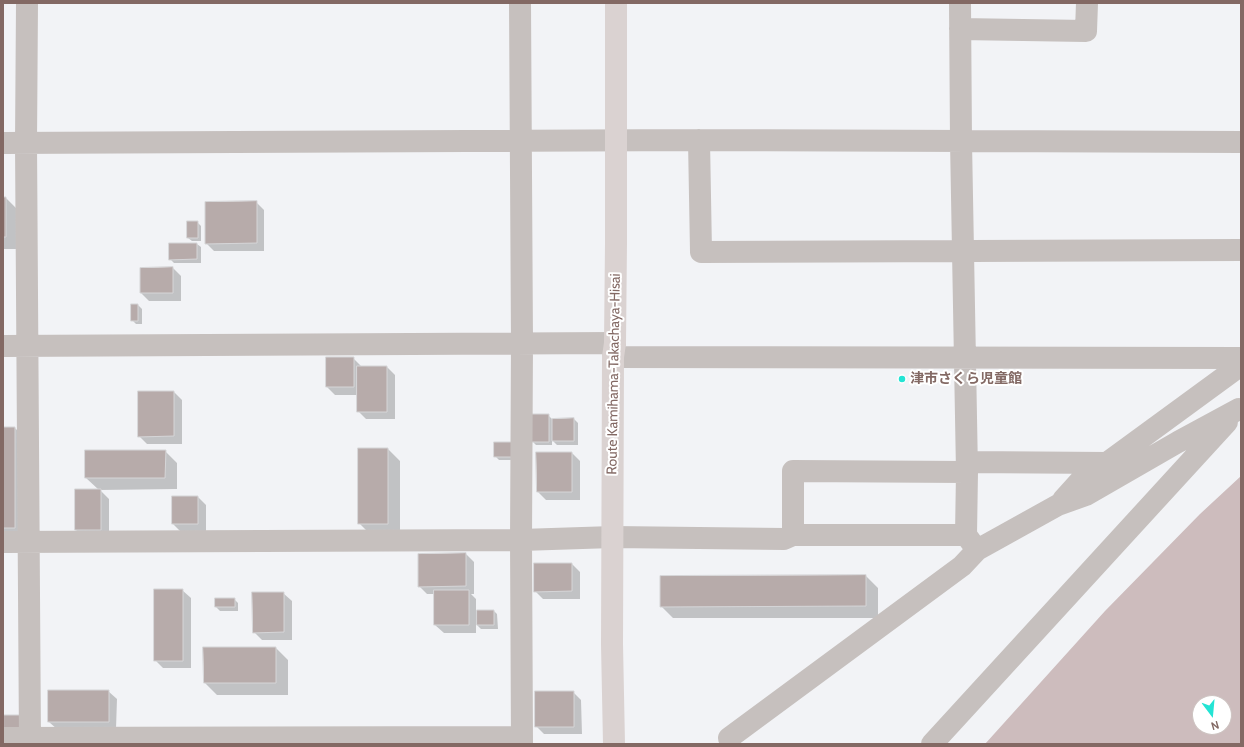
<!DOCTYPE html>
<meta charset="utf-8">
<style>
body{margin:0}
#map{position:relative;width:1244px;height:747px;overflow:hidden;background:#f2f3f6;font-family:Cabin,sans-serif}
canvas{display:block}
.frame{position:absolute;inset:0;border:4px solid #836964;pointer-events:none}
.north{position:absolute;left:1192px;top:695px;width:40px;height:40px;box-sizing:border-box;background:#fff;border:1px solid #cdc3c1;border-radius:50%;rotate:164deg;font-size:11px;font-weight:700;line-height:16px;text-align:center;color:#836964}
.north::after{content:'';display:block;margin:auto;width:14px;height:18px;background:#24e4d4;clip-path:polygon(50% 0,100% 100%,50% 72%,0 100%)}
</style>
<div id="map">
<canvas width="1244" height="747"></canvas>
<div class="frame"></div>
<div class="north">N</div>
</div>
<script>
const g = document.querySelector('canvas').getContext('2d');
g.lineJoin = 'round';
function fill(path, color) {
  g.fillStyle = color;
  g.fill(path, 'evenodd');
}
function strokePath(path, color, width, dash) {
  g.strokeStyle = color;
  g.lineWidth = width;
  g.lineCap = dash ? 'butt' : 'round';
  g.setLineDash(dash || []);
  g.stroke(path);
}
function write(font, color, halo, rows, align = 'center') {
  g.font = font + ' Cabin,"Noto Sans JP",sans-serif';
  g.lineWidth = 4;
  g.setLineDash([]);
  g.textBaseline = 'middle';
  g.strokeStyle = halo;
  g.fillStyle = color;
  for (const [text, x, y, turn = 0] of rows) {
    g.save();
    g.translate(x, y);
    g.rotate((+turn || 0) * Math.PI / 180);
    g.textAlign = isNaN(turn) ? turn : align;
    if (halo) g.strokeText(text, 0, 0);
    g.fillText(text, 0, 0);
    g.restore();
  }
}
fill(new Path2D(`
 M1241,476v268h-256l120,-133 95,-97zM1200,703h24v24h-24z`), '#cdbcbd');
fill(new Path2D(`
 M3,198h3l12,12v39h-15z
 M256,202l8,8v41h-50l-8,-8z
 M197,222l4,4v15h-9l-4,-3z
 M197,244l4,3v16h-27l-4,-4z
 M173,268l8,8v25h-32l-8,-8z
 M138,305l4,4v15h-6l-4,-4z
 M353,358l8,8 26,1 8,8v44h-29l-8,-8v-16h-23l-8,-8z
 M174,392l8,8v44h-35l-8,-8z
 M548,415l5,5 21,-1 4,4v22h-21l-5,-5v5h-16l-4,-4z
 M3,428h12l15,15v100h-27z
 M495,443l20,17h-16l-4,-4z
 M388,449l12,12v74h-29l-12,-12z
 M165,451l12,12v26l-77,1 9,9v39h-25l-8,-8 23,-40 -13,-12z
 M572,453l8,8v39h-34l-8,-8z
 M198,497l8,8v27h-25l-8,-8z
 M466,554l8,8v32h-3l5,5v12h18l3,3 1,15h-17l-5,-5v9h-32l-9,-8v-31h-8l-8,-8z
 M572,564l8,8v27h-37l-8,-8z
 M866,576l12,12v30h-205l-12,-12z
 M182,590l9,8v70h-28l-8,-8z
 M283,593l9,8v39h-30l-8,-8z
 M234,599l4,4v8h-18l-4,-4z
 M204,648h72l12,12v35h-71l-12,-12z
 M108,691l9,8 -1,30 -58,1 -9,-8z
 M573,692l8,8 1,34h-38l-8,-8z`), '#0003');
const building = new Path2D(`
 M3,197h3v40h-3z
 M257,201v42l-52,1v-42z
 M187,221h11v17h-11z
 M169,243h28v16l-28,1z
 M173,267v26h-33v-25z
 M131,304h7v17h-7z
 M326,357h28v30h-28z
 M357,366h30v46h-30z
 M138,391h36v45l-36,1z
 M531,414h18v28h-18z
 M574,418v23h-22v-22z
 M3,427h12v101h-12z
 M494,442h18v15h-18z
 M358,448h30v76h-30z
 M85,450h81l-1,28h-80z
 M536,452h36v40h-35z
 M75,489h26v41h-26z
 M172,496h26v28h-26z
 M466,553v33l-48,1v-33z
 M534,563h38v28l-38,1z
 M866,575v31l-206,1v-31z
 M154,589h29v72h-29z
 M434,590h35v35h-35z
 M252,592h32v40l-31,1z
 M215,598h20v9h-20z
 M477,610h17v15h-17z
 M203,647h73v36h-72z
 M48,690h61v32h-61z
 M535,691h39v36h-39z
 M4,715h17v14h-17z`);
fill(building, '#b7abaa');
strokePath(building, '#d5d5d7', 1);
strokePath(new Path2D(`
 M27,3l-1,140 4,601
 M520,3l2,340 -1,197 1,204
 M960,3l1,138 6,331 -1,63 11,15 81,-45 28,-10 92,-53 61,-33
 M960,29l126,2 1,-28
 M699,140l2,112 540,-2
 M3,143l696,-3 542,2
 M3,346l612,-3
 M613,357l628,1
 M967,462l140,1
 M1063,500l19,-21 25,-16 134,-98
 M793,535v-64l174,1
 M3,542l518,-2 92,-3 171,2 9,-4h173
 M3,738l519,-1
 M729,738l233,-172 15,-16
 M932,744l295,-322`), '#c6c0be', 22);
strokePath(new Path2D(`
 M614,744l-2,-100 1,-287 2,-14 1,-100v-240`), '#dad2d1', 22);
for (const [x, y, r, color] of [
 [902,379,4,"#24e4d4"]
]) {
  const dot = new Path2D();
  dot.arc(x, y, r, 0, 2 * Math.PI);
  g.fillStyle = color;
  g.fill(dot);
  strokePath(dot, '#fff', 1.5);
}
write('14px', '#836964', '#fff', [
 ["Route Kamihama-Takachaya-Hisai",614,374,-89]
]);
write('bold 14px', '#836964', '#fff', [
 ["津市さくら児童館",910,379]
], 'left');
</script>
